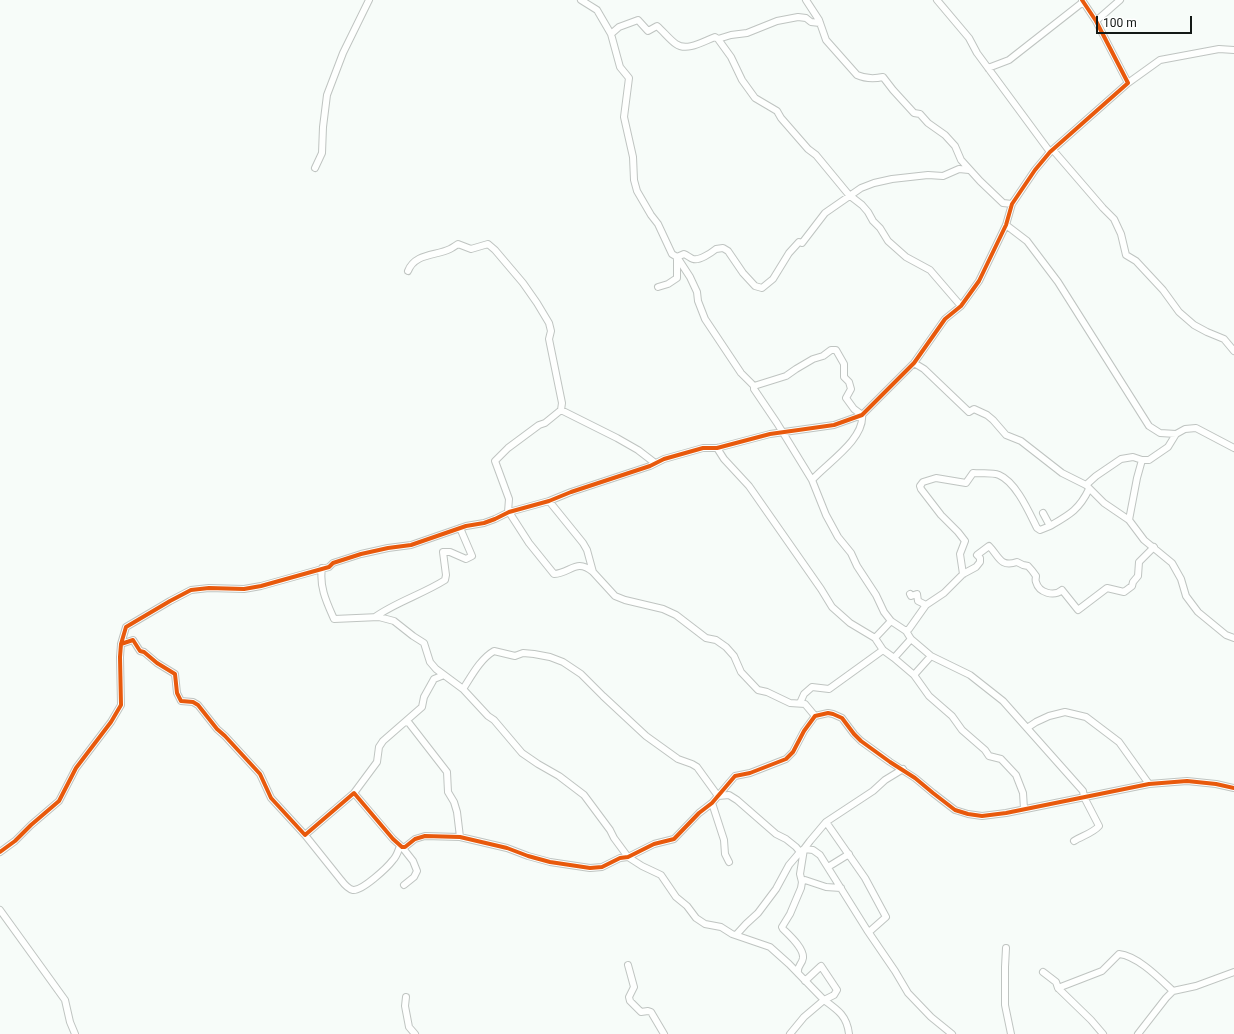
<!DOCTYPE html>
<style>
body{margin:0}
#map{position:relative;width:1234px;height:1034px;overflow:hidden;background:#f7fcf9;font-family:Roboto,sans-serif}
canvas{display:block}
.scale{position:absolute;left:1096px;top:16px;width:96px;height:18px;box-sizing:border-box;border:2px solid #131916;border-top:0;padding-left:5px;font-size:12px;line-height:14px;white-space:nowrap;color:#131916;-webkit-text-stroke:3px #fff;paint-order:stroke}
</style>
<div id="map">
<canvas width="1234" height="1034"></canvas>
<div class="scale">100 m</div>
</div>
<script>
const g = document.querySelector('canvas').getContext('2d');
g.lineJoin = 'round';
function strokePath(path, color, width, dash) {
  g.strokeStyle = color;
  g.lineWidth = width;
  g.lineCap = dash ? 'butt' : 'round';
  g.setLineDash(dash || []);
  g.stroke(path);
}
const minor = new Path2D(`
 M581,0l16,10 14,24 9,33 9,11 -5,39 9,40 1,23 3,11 14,24 7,9 14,30 5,3 13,20 7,15 1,9 7,18 36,54 13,13
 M806,0l13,20 7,20 31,35c9,4 17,4 26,2l10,13 21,23 6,1 8,9 17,12 10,11 6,14 19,21 23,22 9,1
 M937,0l32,38 8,15 73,99
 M1096,21l24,-21
 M611,34l8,-7 19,-7 10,11 9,-5c6,5 13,14 19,18 11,8 28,-3 39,-7l3,2 13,-4 16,-2 30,-12 21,-4 8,1 5,4 9,1
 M718,39l13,18 11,23 13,18 22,13 4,7 27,31 8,6 33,40 13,10 6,7 5,9 7,7 8,13 18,16 24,13 31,36
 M988,68l21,-8 74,-58
 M1128,83l32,-23 59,-11 15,1
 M1053,150l50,58 11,11 7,15 5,21 10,6 27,29 16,22 15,13 13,7 17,7 10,12
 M315,168l7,-15 1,-26 4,-32 16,-42 26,-53
 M1006,225l21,16 31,41 91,144 11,7 16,1
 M408,271c7,-18 28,-15 42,-22 2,-1 5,-3 8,-5l13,5 17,-5 7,6 28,33 14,20 12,20 2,8 -2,8 13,64 -1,7
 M658,287l10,-3 9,-6v-21l7,-3c3,1 6,4 9,5 6,2 18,-6 23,-10l7,-1 5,3 15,22 12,13 7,2 11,-9 16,-26 10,-11 3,1 23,-30 36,-25 13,-5 18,-4 36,-4 15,1 16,-7 10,1
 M914,363l10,6 45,43 5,-3 13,6 6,5 13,15 15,6 41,32 24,12 18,18 25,17 15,20 28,23 9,16 5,17 12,16 28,23 8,3
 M717,448l7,11 25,27 72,103 11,18 18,16 25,15 16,-17 15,10 5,8 20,17 39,19 33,26 80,90 1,6 15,29c-6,7 -17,10 -25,15
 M812,480c14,-16 53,-41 50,-65l-8,-6 -8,-11 5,-9 -2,-7 -5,-5v-13l-8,-14h-5l-8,6 -10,3 -17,10 -10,7 -32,10v3l23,34 35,57 14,35 12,22 13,16 6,13 19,29 8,17 7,9
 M1086,485l10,-9 25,-17 12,-2 9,3h7l19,-13 8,-13 9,-5 11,-1 38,20
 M549,501l34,42 4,7 6,22 22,24 10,4 38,9 13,6 30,23 10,2 10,7 8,9 7,16 17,18 9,2 23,11 15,1 10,12
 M508,512l1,-13 -14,-38 13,-13 31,-23 6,-2 16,-13 56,28 21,12 17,13
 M509,512l20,31 25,31c17,-1 22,-16 39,-2
 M1129,520l8,-42 5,-18
 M1050,526c19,-11 29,-16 39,-37
 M322,568c-3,19 5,35 12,51l45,-2 15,4 19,15 11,7 6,19 6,7 27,20
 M963,574l-3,-20 5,-13 -7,-9 -17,-17 -20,-26 -1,-3 3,-4 13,-4 30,5 7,-10c8,1 18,-1 26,2 17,7 30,37 38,53l3,2 10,-4 -7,-13
 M910,594l1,2 6,-2 1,7 8,4
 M375,617c21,-15 48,-23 70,-37l1,-5 -3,-23h7l16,7 6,-3 -12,-28
 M906,631l3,-2 17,-24 18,-12 19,-19 13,-7 4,-5v-4l-3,-3 12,-9c10,10 11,22 28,16l6,3 5,1c3,3 6,7 8,10 0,2 -1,4 0,6 3,11 18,15 26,8l16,20 29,-22 17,4 8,-6 1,-4 5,-6 1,-14 15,-15
 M121,644l12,-4 7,11 4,1 13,11 18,11 2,19 4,8 12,1 5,3 19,24 8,7 35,38 11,24 34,37 49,-42 39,46 9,8h3l10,-8 10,-3 35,1 47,11 21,8 22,6 40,6 12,-1 18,-9 8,-1 26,-13 20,-5 25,-26 13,-10 23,-27 15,-3 36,-14 7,-7 11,-21 11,-15 13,-3 5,1 9,4 12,16 7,7 29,21 25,16 18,15 22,17 13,4 14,2 24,-3 143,-29 38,-3 29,3 18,4
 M883,650l11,8 20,17
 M931,656l-17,19 15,21 23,20 10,14 23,20 4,6 12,3 15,16 7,18 1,16
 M894,658l17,-19
 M800,703l4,-9 8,-7 17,2 54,-39 -8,-12
 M406,722l3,1 38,49 1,20 6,10 3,10 3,25
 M1027,728l9,-6 13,-6 16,-4 21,5 33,25 30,42
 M354,793l23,-31 2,-15 4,-6 39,-34 2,-10 10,-18 10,-4
 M712,803l12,37 1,14 4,8
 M826,822l39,56 21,39 -17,15
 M305,835l36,45c3,4 7,9 12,10 9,1 34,-22 40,-30 4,-4 5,-9 7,-14
 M402,847l11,14 4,10 -3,6 -10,8
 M0,852l15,-11 16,-16 28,-24 17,-33 35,-46 10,-17 -1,-48 1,-13 5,-17 44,-26 21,-11 18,-2 35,1 17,-3 68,-19 4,-4 28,-9 27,-6 23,-3 55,-19 18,-3 11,-4 14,-7 40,-11 22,-9 79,-26 14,-7 39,-11h14l53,-14 64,-9 28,-10 52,-52 31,-44 16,-13 18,-25 27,-56 6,-21 23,-34 15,-18 78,-69 -32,-62 -14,-21
 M800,852l-4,-5 -10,-8 -10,-5 -39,-34 -8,-5 -11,1 -21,-29 -5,-3 -14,-5 -32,-23 -43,-40 -22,-22 -18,-12 -13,-5 -16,-3 -11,-1 -8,3 -21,-5c-14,8 -23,26 -31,38l25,27 6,4 28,33 16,11 21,12 25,19 26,35 4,8 14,19 14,9 19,9 15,22 11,9 9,12 9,6 16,3 11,7 38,13 19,17 35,36 10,-5 3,-5 -16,-24 -16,15
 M828,867l21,-13
 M802,882l3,-2 21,7 15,1
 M0,910l65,90 5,22 5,12
 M736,935l10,-11 12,-11 18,-24 13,-24 11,-13 4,-3 9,1 7,5 47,75 28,41 13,22 23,24 21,17
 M1006,948l-1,19v38l6,29
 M628,965l6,22 -5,10 1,4 11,11 7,-1 3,1 13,22
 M1043,972l13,10 2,6 33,32 12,14
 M798,973c-1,-8 4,-8 5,-15 1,-10 -14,-23 -20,-29l-1,-2 8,-13 11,-26 1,-6 -2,-8 4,-25 6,-8 16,-19 47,-31 12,-11 18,-11
 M1058,988l44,-17 17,-17c19,2 41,25 54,37l23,-5 38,-14
 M406,997l-1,9 4,21 6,7
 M790,1034l14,-17 20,-17c14,10 23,16 25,34
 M1138,1034l28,-36 7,-7`);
strokePath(minor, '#bfc4c1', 8);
strokePath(minor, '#fefffe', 6);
strokePath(new Path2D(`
 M121,644l12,-4 7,11 4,1 13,11 18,11 2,19 4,8 12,1 5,3 19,24 8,7 35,38 11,24 34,37 49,-42 39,46 9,8h3l10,-8 10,-3 35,1 47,11 21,8 22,6 40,6 12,-1 18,-9 8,-1 26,-13 20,-5 25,-26 13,-10 23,-27 15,-3 36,-14 7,-7 11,-21 11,-15 13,-3 5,1 9,4 12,16 7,7 29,21 25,16 18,15 22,17 13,4 14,2 24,-3 143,-29 38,-3 29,3 18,4
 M0,852l15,-11 16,-16 28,-24 17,-33 35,-46 10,-17 -1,-48 1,-13 5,-17 44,-26 21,-11 18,-2 35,1 17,-3 68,-19 4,-4 28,-9 27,-6 23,-3 55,-19 18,-3 11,-4 14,-7 40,-11 22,-9 79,-26 14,-7 39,-11h14l53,-14 64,-9 28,-10 52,-52 31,-44 16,-13 18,-25 27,-56 6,-21 23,-34 15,-18 78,-69 -32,-62 -14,-21`), '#e8590c', 4);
</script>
